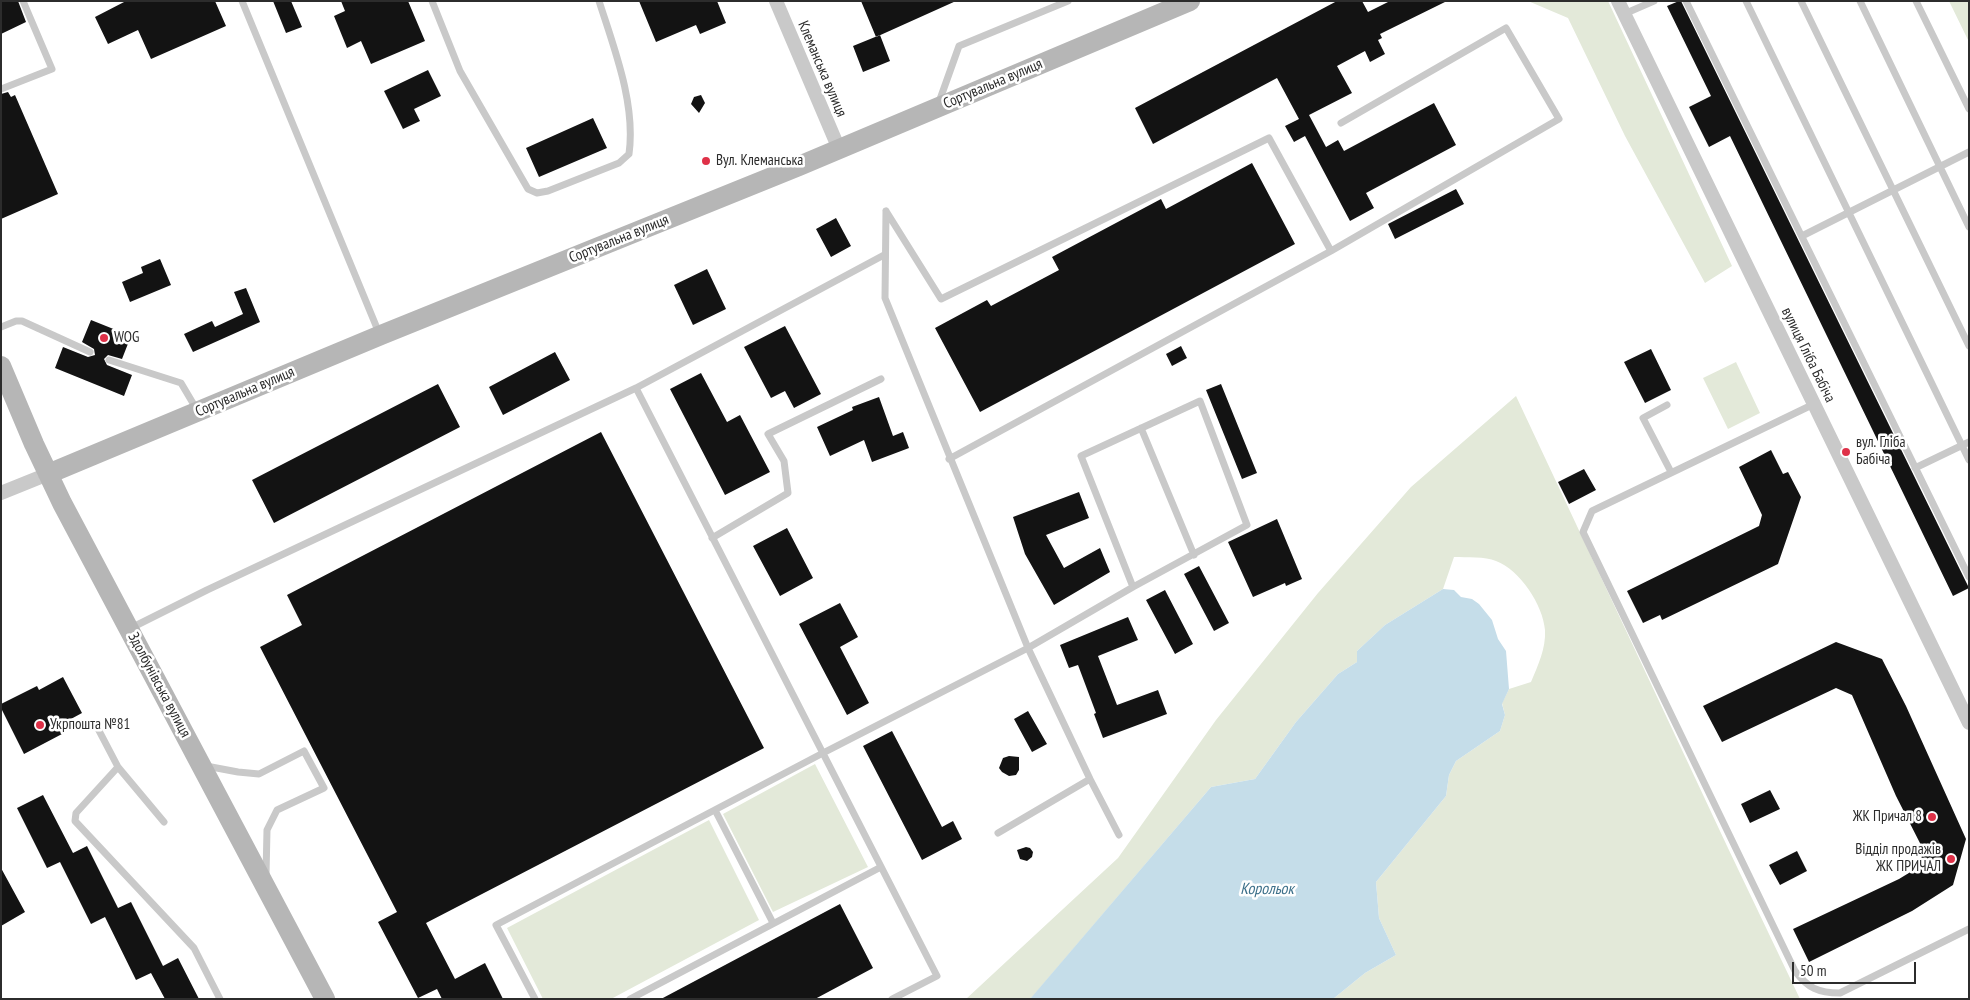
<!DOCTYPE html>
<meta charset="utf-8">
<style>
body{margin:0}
#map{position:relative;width:1970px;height:1000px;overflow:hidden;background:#fff;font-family:"PT Sans Narrow",sans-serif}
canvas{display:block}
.frame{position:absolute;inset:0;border:2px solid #2c2c2c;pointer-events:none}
.scale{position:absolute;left:1792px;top:962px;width:124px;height:22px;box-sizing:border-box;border:2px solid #2c2c2c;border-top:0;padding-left:6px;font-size:15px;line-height:18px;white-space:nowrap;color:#2c2c2c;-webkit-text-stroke:4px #fff;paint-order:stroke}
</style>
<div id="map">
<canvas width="1970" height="1000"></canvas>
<div class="frame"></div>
<div class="scale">50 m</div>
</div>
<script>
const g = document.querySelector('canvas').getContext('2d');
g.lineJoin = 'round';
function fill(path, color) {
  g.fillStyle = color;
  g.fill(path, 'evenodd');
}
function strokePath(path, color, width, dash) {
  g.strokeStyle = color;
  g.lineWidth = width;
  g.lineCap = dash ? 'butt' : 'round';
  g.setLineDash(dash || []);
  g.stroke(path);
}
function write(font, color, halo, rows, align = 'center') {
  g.font = font + ' "PT Sans Narrow",sans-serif';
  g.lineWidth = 5;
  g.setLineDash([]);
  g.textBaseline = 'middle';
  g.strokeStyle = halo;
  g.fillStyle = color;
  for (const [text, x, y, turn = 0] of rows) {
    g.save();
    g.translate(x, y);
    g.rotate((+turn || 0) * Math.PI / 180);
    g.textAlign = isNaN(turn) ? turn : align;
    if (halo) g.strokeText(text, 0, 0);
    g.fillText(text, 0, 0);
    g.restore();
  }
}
fill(new Path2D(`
 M1528,1h80l124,265 -27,17 -80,-147 -57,-118z
 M1949,1h20v41z
 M1736,362l24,51 -32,16 -25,-51z
 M1516,396l211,450 73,153h-467l32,-26 31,-18 -17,-37 -3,-36 70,-86 3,-21 7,-14 44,-30 5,-16 -3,-12 7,-14 22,-7c7,-17 15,-33 14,-52 -2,-25 -25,-60 -49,-69 -11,-5 -29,-3 -42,-4l-11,32 -58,36 -28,26v11l-19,12 -42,48 -41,57 -44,8 -178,209 -3,3h-64l152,-141 98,-138 102,-127 93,-106z
 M815,764l53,103 -95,45 -50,-98z
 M709,820l50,100 -148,79h-68l-36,-71z`), '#e3e9d9');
fill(new Path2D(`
 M1443,589l11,1 7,7 11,2 7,5 13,16 6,19 8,12 3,38 -7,15 3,11 -5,16 -44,30 -7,14 -3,21 -70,86 3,36 17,37 -31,18 -32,26h-303l181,-212 44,-8 41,-57 42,-48 19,-12v-11l28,-26z`), '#c5dde9');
fill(new Path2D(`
 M1,1h17l8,21 -25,12z
 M126,1h89l11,25 -75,33 -13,-29 -30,14 -13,-27z
 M273,1h18l11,26 -16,6z
 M341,1h67l17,40 -54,23 -10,-23 -14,7 -13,-32 11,-5z
 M639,1h78l9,22 -26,11 -4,-9 -40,17z
 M861,1h95l-80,36z
 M1337,1h25l6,11 22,-11h57l-67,33 2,4 -4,2 7,14 -15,8 -5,-11 -28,15 15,27 -43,22 17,32 12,-7 6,11 90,-48 22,42 -90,48 8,15 -24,13 -45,-85 -11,6 -9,-16 14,-7 -22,-41 -124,66 -18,-36z
 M1679,1h2l288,587 -16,8 -223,-460 -21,11 -20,-40 22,-11 -44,-90z
 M880,35l10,26 -27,11 -10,-26z
 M428,70l13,26 -27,13 6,12 -17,8 -19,-38z
 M8,92l3,5 4,-2 43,99 -57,25v-125z
 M701,95l4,8 -6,10 -8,-9 3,-7z
 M593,118l14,30 -68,29 -13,-29z
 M1252,163l43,81 -315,168 -45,-84 52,-28 4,6 68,-36 -7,-13 109,-58 5,10z
 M1456,189l8,15 -69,35 -7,-15z
 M836,218l15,28 -20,11 -15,-28z
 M160,259l11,26 -41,17 -8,-20 21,-9 -2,-6z
 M707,269l19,40 -33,16 -19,-40z
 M246,288l14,34 -67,30 -9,-18 28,-13 3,6 28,-13 -9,-22z
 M91,320l40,16 -9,23 -14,-4 -4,4 3,6 25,10 -8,21 -69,-28 8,-21 25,10 7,-2 -1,-6 -12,-7z
 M785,326l36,68 -27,14 -9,-17 -14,7 -27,-51z
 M1181,346l6,12 -15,8 -6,-12z
 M1651,349l20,41 -26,13 -21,-41z
 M555,352l15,28 -67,35 -14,-28z
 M701,373l26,49 13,-7 30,57 -45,23 -55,-106z
 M438,384l22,43 -186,96 -22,-43z
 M1221,384l36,89 -15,6 -36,-89z
 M879,397l14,39 10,-4 6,16 -37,14 -8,-22 -34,16 -13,-29 36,-17 -1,-3z
 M601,432l163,316 -338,175 29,56 30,-16 18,36h-61l-5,-10 -19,9 -40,-76 19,-10 -137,-265 42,-22 -15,-30z
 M1771,450l12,24 5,-2 13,25 -23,67 -116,56 -2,-5 -17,8 -16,-32 132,-65 3,-11 -23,-48z
 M1584,469l12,21 -27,14 -11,-22z
 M1079,492l10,26 -43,17 18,33 36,-20 10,24 -56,33 -29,-51 -12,-37z
 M1277,519l25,60 -16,7 -1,-3 -32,14 -25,-55z
 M787,528l26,50 -33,18 -27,-50z
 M1199,566l30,57 -15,8 -30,-57z
 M1165,590l28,54 -18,10 -29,-54z
 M840,603l18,34 -18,10 29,56 -22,12 -48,-91z
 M1128,617l10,23 -40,16 19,49 41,-15 9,24 -64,24 -9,-24 2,-1 -18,-48 -9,3 -9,-23z
 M1836,642l46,17 24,47 60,133 -13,46 -41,26 -103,51 -16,-33 106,-50 18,-11 7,-17 -28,-55 -44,-101 -16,-7 -114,54 -19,-36z
 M63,677l19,36 -24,13 4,8 -38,20 -23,-46v-4l36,-18 2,4z
 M1028,711l19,33 -15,8 -18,-33z
 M892,731l50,96 11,-6 9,18 -40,21 -59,-114z
 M1009,756l10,1v13l-3,5 -7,1 -7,-4 -3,-4 4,-10z
 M1770,790l10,19 -30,14 -9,-19z
 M43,795l30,58 14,-7 31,62 13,-6 32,64 15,-8 21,41h-34l-14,-26 -15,7 -31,-63 -14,7 -31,-62 -13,6 -30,-60z
 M1026,847l4,1 3,4 -1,5 -5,4 -7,-2 -3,-9z
 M1797,851l10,20 -27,14 -11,-20z
 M1,868l24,44 -24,14z
 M840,904l33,64 -58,31h-154z`), '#131313');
strokePath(new Path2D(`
 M242,1l137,332
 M432,1l28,70 68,118 9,4 11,-2 71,-28 10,-9c7,-50 -15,-106 -30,-153
 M1686,1l283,576
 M1746,1l223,459
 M1801,1l168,345
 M1860,1l109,226
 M1916,1l53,108
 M1624,14l30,-13
 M1,89l51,-20 -29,-68
 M939,102l20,-56 109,-45
 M886,211l-1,87 143,350 62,131 29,56
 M886,211l55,88 328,-161 62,113
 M1802,236l167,-84
 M1,327l15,-6h6l68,31
 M109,360l72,23 16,27
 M636,388l301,588 -45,23
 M1814,404l-222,107 -9,21 212,439c13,17 23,22 45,22l129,-64
 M1667,405l-24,13 28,54
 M1141,428l53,127
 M949,459l382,-208 228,-132 -53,-91 -165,95
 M1915,468l54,-26
 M712,538l76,-45 -4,-32 -16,-27 113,-55
 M129,629l78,-39 429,-202 248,-133
 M95,723l23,44 -42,46 -1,8 119,127 26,51
 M206,766l32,6 21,2 45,-23 20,37 -47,22 -10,20 -1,45
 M118,767l46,55
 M715,810l58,113
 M998,833l92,-54
 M535,999l-39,-74 327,-172 205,-105 105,-61 114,-62 -47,-124 -119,55 52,131
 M630,999l251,-132`), '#c9c9c9', 7);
strokePath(new Path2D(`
 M776,1l63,148
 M1618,1l351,722
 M1,493l47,-19`), '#c9c9c9', 14);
strokePath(new Path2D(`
 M1,366l33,78 28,59 263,496
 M48,474l333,-139 418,-169 391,-165`), '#b6b6b6', 20);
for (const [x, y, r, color] of [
 [706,161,5,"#df3148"],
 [104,338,5,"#df3148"],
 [1846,452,5,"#df3148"],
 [40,725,5,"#df3148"],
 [1932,817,5,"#df3148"],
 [1951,859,5,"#df3148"]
]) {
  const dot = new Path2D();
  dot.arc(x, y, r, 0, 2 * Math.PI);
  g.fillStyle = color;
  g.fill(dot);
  strokePath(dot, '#fff', 2);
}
write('15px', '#2c2c2c', '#fff', [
 ["Клеманська вулиця",822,69,67],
 ["Сортувальна вулиця",993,84,-23],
 ["Сортувальна вулиця",619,239,-22],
 ["вулиця Гліба Бабіча",1808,355,64],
 ["Сортувальна вулиця",245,392,-23],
 ["Здолбунівська вулиця",159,685,62]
]);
write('15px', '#2c2c2c', '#fff', [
 ["Вул. Клеманська",716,161],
 ["WOG",114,338],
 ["вул. Гліба",1856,443],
 ["Бабіча",1856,460],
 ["Укрпошта №81",50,725],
 ["ЖК Причал 8",1922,817,"right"],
 ["Відділ продажів",1941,850,"right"],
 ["ЖК ПРИЧАЛ",1941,867,"right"]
], 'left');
write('italic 16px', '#3d708a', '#fff', [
 ["Корольок",1267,889]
]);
</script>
